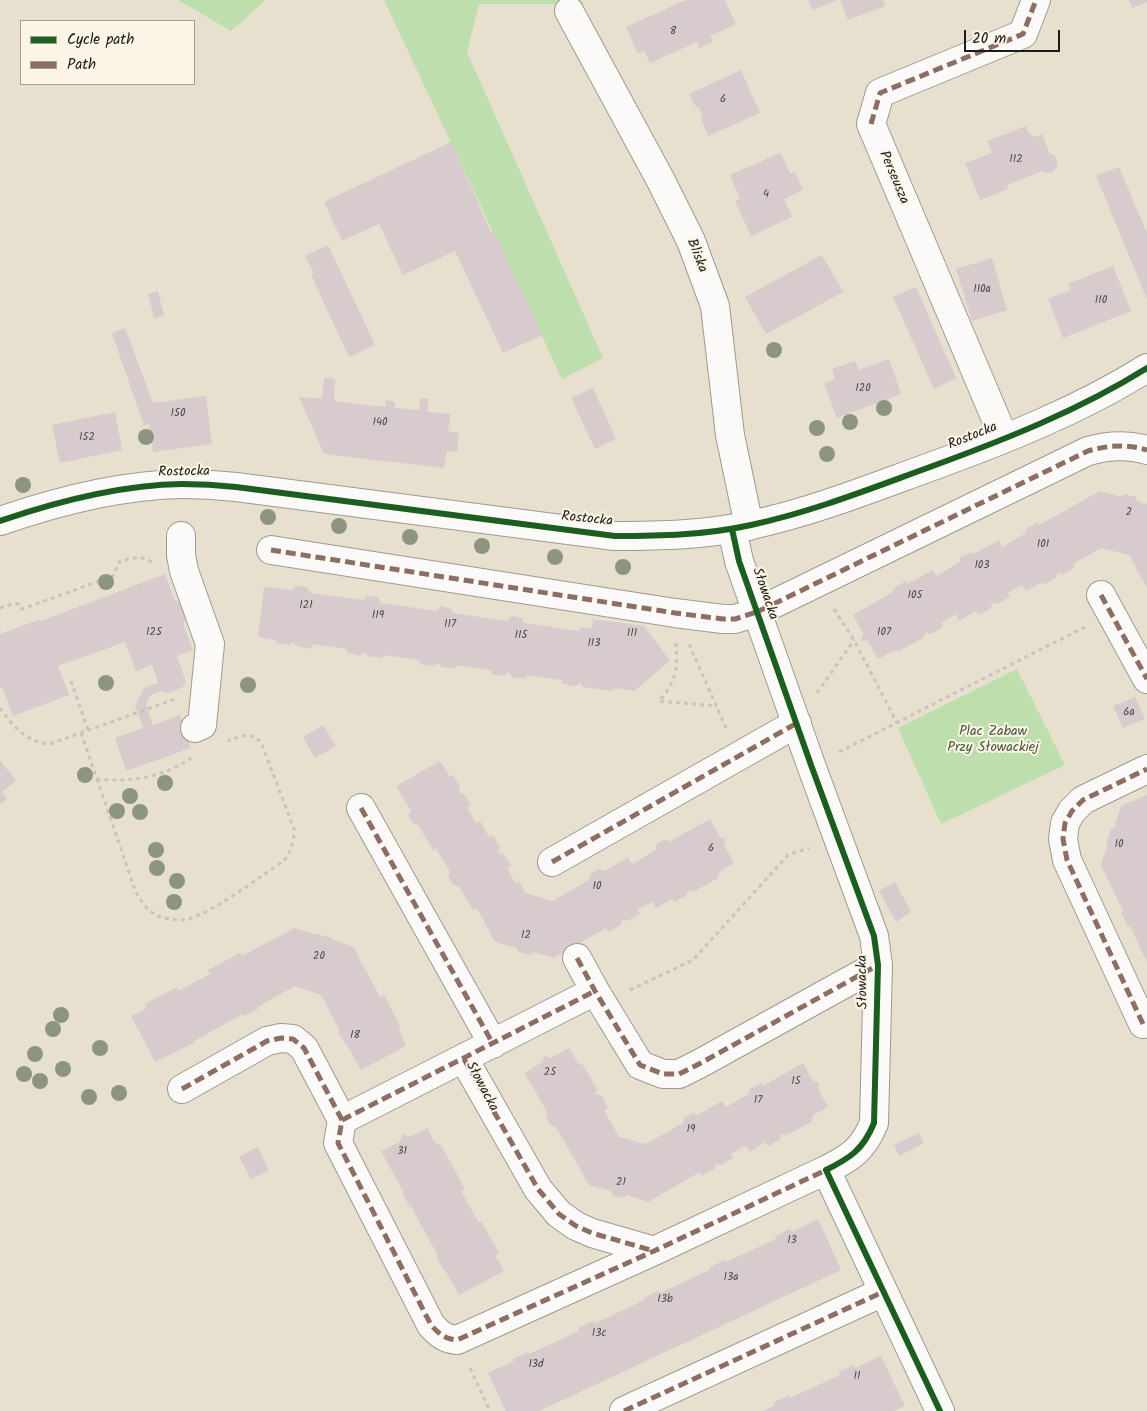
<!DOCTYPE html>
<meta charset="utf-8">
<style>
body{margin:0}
#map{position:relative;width:1147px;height:1411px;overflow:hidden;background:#e7e0cf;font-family:Kalam,sans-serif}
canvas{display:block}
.legend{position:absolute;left:20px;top:20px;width:175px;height:65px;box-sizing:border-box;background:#fcf5e5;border:1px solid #a29e95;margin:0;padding:6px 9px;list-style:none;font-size:15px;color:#1c1c1c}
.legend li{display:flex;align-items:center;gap:10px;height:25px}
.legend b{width:25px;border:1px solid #a29e95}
.scale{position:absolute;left:964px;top:30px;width:96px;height:22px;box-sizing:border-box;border:2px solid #1c1c1c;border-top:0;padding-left:6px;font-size:15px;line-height:18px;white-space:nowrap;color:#1c1c1c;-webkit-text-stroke:4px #fcf5e5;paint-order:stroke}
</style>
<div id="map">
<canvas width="1147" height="1411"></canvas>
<ul class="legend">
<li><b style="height:6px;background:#1b5e20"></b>Cycle path</li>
<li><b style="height:6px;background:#8d6e63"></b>Path</li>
</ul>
<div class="scale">20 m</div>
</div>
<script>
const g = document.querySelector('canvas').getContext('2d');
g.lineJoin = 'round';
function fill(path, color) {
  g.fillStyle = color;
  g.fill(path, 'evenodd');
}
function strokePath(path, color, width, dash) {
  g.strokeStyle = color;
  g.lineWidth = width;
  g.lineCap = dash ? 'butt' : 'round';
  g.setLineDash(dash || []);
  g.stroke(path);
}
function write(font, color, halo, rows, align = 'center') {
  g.font = font + ' Kalam,sans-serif';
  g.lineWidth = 4;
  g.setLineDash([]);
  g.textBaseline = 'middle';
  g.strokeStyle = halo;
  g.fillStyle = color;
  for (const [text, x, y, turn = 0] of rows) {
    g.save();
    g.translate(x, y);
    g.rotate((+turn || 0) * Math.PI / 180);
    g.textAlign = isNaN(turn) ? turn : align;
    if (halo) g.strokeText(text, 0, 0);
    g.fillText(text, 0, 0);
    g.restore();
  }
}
fill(new Path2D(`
 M178,0h88l-35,31z
 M384,0h197l3,4h-105l-12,48 136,306 -41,21z
 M1017,669l48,96 -124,59 -43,-96z`), '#bfdead');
fill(new Path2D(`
 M686,0h39l11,24 -26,12 3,6 -14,6 -2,-6 -47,21 -6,-12 -6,3 -12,-27z
 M808,0h30l-26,10z
 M840,0h43l2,6 -37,14z
 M1129,0h18v2l-15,6z
 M741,70l19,43 -52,23 -7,-18 2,-1 -5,-11 -2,1 -7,-13z
 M1026,126l3,8 5,3 8,-3 8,20 5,2 3,7 -3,7 -7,3 -6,-2 -35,14 1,4 -28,11 -15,-37 27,-10 -5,-12z
 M451,142l40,90 3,-1 48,104 -39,18 -48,-102 -52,24 -24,-51 -37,17 -18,-39z
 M780,153l10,21 5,-2 8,18 -19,9 8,18 -41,19 -16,-35 5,-2 -10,-24z
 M1119,167l28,66v66l-51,-123z
 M328,245l47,100 -26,12 -38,-82 3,-2 -9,-17z
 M822,255l21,37 -77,42 -21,-37z
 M992,258l15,52 -35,11 -16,-52z
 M1113,266l18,45 -68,27 -15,-39 23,-9 -3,-6z
 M916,287l40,91 -22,11 -41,-92z
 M158,291l6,25 -10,2 -6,-24z
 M125,328l28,75 53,-7 6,48 -59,8 -4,-28 -5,2 -32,-93z
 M889,359l12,35 -64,24 -13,-35 11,-4 -3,-10 23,-8 4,9z
 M324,378l11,1 -1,22 51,6 1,-7 9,2v6l24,2 1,-12 9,1 -2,13 24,2 -3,17 11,2 -2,19 -10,-1 -3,17 -120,-14 -25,-57 23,2z
 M593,388l23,51 -21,10 -24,-51z
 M115,412l7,38 -62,13 -8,-38z
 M1100,491l21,6 3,-3 12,3 1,4 10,3v84l-18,-33 -28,-7 -28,16 2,4 -12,6 -5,-1 -2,5 -12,7 -2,-3 -16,9 -4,-6 -14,8 2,4 -13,7 -5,-1 -1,5 -12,7 -3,-4 -17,10 -3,-7 -15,9 2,4 -12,7 -5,-2 -2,5 -24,14h-6l-16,8 -10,-18 -7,-1 2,-7 -10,-18 40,-23 1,-4 12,-7 1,3 26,-14 3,6 24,-14v-5l13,-5 1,2 25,-14 3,7 24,-14v-4l12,-7 1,3z
 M165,574l10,27 8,3 4,7 -1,8 -3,5 10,26 -16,6 9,26 -3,5 -15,6 -7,-2 -10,4 -5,10 7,20 27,-10 11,33 -65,23 -11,-33 28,-10 -8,-23 9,-17 14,-5 -6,-18 -16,6 -11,-29 -67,24 11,29 -56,21 -10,-27 -3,-2v-53l41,-15v2z
 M296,586l11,1 3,6 54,7 3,-4 11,1 3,6 55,8 4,-5 10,2 3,5 54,8 5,-5 10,2 2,5 55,8 3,-4 10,1 1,-9 51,7 26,35 -36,30 -18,-3 -5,3 -28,-4 -3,-4 -5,3 -13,-2v-4l-36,-5v4l-14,-2 -4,-5 -4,4 -13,-2v-4l-35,-5 -1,4 -14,-2 -3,-4 -5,3 -14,-2 1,-4 -37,-5 -1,3 -14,-2 -3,-4 -5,4 -13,-3v-4l-35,-5 -1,5 -14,-3 -4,-4 -4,3 -14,-2 1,-3 -18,-3 6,-50 28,3z
 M1135,697l10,22 -22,9 -10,-22z
 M323,725l13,21 -21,12 -12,-21z
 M0,760l16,21 -14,11 5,7 -7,5z
 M440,761l10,16 3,-2 7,12 -1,6 5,1 7,12 -4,2 9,15 4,-2 9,16 4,-2 7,12 -2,6 6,1 7,12 -4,2 8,15 4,-2 6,12 28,8 36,-21 1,-6 9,-5 5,2 24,-13 4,6 24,-14v-5l9,-6 4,3 41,-23 10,18 6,2 -2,6 10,18 -15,9 -1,6 -25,14 -5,-2 -2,6 -12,6 -2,-3 -16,9 -4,-6 -15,8 3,4 -13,7 -5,-1 -1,5 -13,7 -2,-4 -52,30 -21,-6 -4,3 -10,-3 -2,-4 -22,-6 -18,-34 -4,2 -14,-24 -6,-1 -5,-9 2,-4 -14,-24 -3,2 -15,-25h-4l-6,-10 3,-4 -15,-25z
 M1147,795v167l-17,-36 -2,1 -7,-15 2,-1 -22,-46 7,-21 -2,-1 6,-16 2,1 7,-22z
 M895,882l16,30 -15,10 -17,-31z
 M295,928l21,7 1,-1 15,4v1l21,8 27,50 4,-2 17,33 -3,1 8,17 -45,24 -14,-25h-1l-8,-13 2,-1 -19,-36 -26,-9 -38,21 1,2 -14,7 -1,-2 -49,27 1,1 -40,20 -24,-46 16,-8 -2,-4 32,-17 1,4 32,-17 -2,-4 32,-17 2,3z
 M569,1048l9,15 5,2 14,24 -2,5 7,2 6,12 -4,2 15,27 27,7 37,-21 1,-5 9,-5 4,2 25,-14 4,6 23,-13 1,-5 11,-6 2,3 40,-23 10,18 6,2 -1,6 10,18 -15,8 -2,7 -24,13 -6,-1 -1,6 -12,6 -3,-4 -15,10 -4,-7 -15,9 2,4 -12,7 -5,-1 -2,5 -12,7 -2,-4 -52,30 -21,-7 -4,3 -10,-2 -2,-5 -22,-6 -33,-58 -5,-2 -5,-8 1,-5 -22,-39 17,-11 2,-6 7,2z
 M427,1128l8,15 6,2 24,44 -4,2 18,32 2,-2 18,32 -4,2 9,16 -45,24 -14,-25 -1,1 -7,-14 1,-1 -27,-50 -1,1 -8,-14h2l-23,-42 19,-9 2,-8 7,3z
 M919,1133l5,10 -25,13 -5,-11z
 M257,1147l12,23 -18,9 -12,-22z
 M818,1219l23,51 -302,141h-33l-18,-38 26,-12 -1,-2 15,-7 1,2 50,-23 -1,-3 15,-7 1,3 50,-24 -1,-2 15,-7 2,2 51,-24 -1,-2 15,-7 1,2 50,-23 -1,-3 15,-7 2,3z
 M881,1356l24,50 -11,5h-131l12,-6 -2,-3 16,-6 1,2 50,-23 -2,-3 16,-7 1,3z`), '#d7cbcd');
const minor = new Path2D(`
 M569,11l91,168 31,62 24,65 15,129 19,91
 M1004,438l-133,-314 9,-31 143,-59 13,-34
 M0,521c58,-20 121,-36 182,-37 18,0 36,1 54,3l379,49c45,0 91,-1 136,-11 61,-13 121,-37 179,-58 74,-27 150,-57 217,-99
 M732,529l7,32 72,204 63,171 4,29 -4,158c-11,27 -24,35 -48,47l114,241
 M181,536v19l3,16 26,73 -8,81 -7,3
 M271,550l404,63 48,6h12l22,-7 331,-161c21,-6 39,-7 59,-1
 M1101,595l46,84
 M361,808l132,236
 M552,862l245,-139
 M577,958l18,33 45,74 23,9h16l20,-10 179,-99
 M1143,1024l-76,-164 -4,-21 2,-16 7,-12 11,-11 64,-31
 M464,1059l74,130 21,25 17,12 16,7 62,18
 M182,1089l85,-48 14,-3 12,1 11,9 38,72 -4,23 93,182c8,9 14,14 26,15l197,-89 172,-81
 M342,1120l253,-129
 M624,1411l259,-119`);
strokePath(minor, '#9e9a90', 30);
strokePath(new Path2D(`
 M0,608l12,-4h7l3,5 91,-33 7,-15 20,-4 13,5
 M834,609l20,31 43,83
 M676,643c2,25 0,39 -17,58l58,5
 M689,644l37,84
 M71,681l17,49
 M817,693l37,-53
 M0,708c12,17 27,35 50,36l125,-45
 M81,733l16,46c34,3 65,-1 94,-21
 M839,752l246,-125
 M97,779l38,111c5,10 12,21 23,26 8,3 22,5 30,3 28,-8 71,-42 96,-58 8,-11 10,-20 10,-32l-33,-87c-12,-11 -20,-6 -33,-1
 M630,990l63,-30 95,-105 21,-7
 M470,1368l20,43`), '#c6c4c1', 3, [4, 4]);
strokePath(minor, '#fbfaf8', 28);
strokePath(new Path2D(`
 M871,124l9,-31 143,-59 13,-34
 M271,550l404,63 48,6h12l22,-7 331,-161c21,-6 39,-7 59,-1
 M1101,595l46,84
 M361,808l132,236
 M552,862l245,-139
 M577,958l18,33 45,74 23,9h16l20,-10 179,-99
 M1143,1024l-76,-164 -4,-21 2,-16 7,-12 11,-11 64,-31
 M464,1059l74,130 21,25 17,12 16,7 62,18
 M182,1089l85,-48 14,-3 12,1 11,9 38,72 -4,23 93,182c8,9 14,14 26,15l197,-89 172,-81
 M342,1120l253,-129
 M624,1411l259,-119`), '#8d6e63', 5, [10, 5]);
strokePath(new Path2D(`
 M0,521c58,-20 121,-36 182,-37 18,0 36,1 54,3l379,49c45,0 91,-1 136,-11 61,-13 121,-37 179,-58 74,-27 150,-57 217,-99
 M732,529l7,32 72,204 63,171 4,29 -4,158c-11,27 -24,35 -48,47l114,241`), '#1b5e20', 6);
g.fillStyle = '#8d9480';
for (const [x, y] of [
 [774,350],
 [884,408],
 [850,422],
 [817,428],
 [146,437],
 [827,454],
 [23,485],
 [268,517],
 [339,526],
 [410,537],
 [482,546],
 [555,557],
 [623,567],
 [106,582],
 [106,683],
 [248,685],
 [85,775],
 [165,783],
 [130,796],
 [117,811],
 [140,812],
 [156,850],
 [157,868],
 [177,881],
 [174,902],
 [61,1015],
 [53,1029],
 [100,1048],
 [35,1054],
 [63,1069],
 [24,1074],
 [40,1081],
 [119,1093],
 [89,1097]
]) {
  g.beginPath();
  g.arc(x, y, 8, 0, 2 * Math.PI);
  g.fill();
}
write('11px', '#4b4848', null, [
 ["8",673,32],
 ["6",723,100],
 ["112",1016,160],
 ["4",766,195],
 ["110a",982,290],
 ["110",1101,301],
 ["120",863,389],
 ["150",178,414],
 ["140",380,423],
 ["152",87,438],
 ["2",1129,513],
 ["101",1043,545],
 ["103",982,566],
 ["105",915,596],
 ["121",306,606],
 ["119",378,616],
 ["117",450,625],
 ["125",154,633],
 ["107",884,633],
 ["111",632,634],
 ["115",521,636],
 ["113",594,644],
 ["6a",1129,713],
 ["10",1119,845],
 ["6",711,849],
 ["10",597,887],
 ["12",526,936],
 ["20",319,957],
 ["18",355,1036],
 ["25",550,1073],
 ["15",796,1082],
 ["17",758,1101],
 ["19",691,1130],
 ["31",402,1152],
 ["21",621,1183],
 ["13",792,1241],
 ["13a",731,1278],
 ["13b",665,1300],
 ["13c",599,1334],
 ["13d",536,1365],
 ["11",857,1377]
]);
write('14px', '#1c1c1c', '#fcf5e5', [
 ["Perseusza",893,178,67],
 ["Bliska",696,256,69],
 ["Rostocka",973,437,-22],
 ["Rostocka",184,473,-1],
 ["Rostocka",587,520,6],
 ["Słowacka",764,594,71],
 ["Słowacka",864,982,-91],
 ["Słowacka",481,1087,62]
]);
write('14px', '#43563f', '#fcf5e5', [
 ["Plac Zabaw",993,733],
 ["Przy Słowackiej",993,749]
]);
</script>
